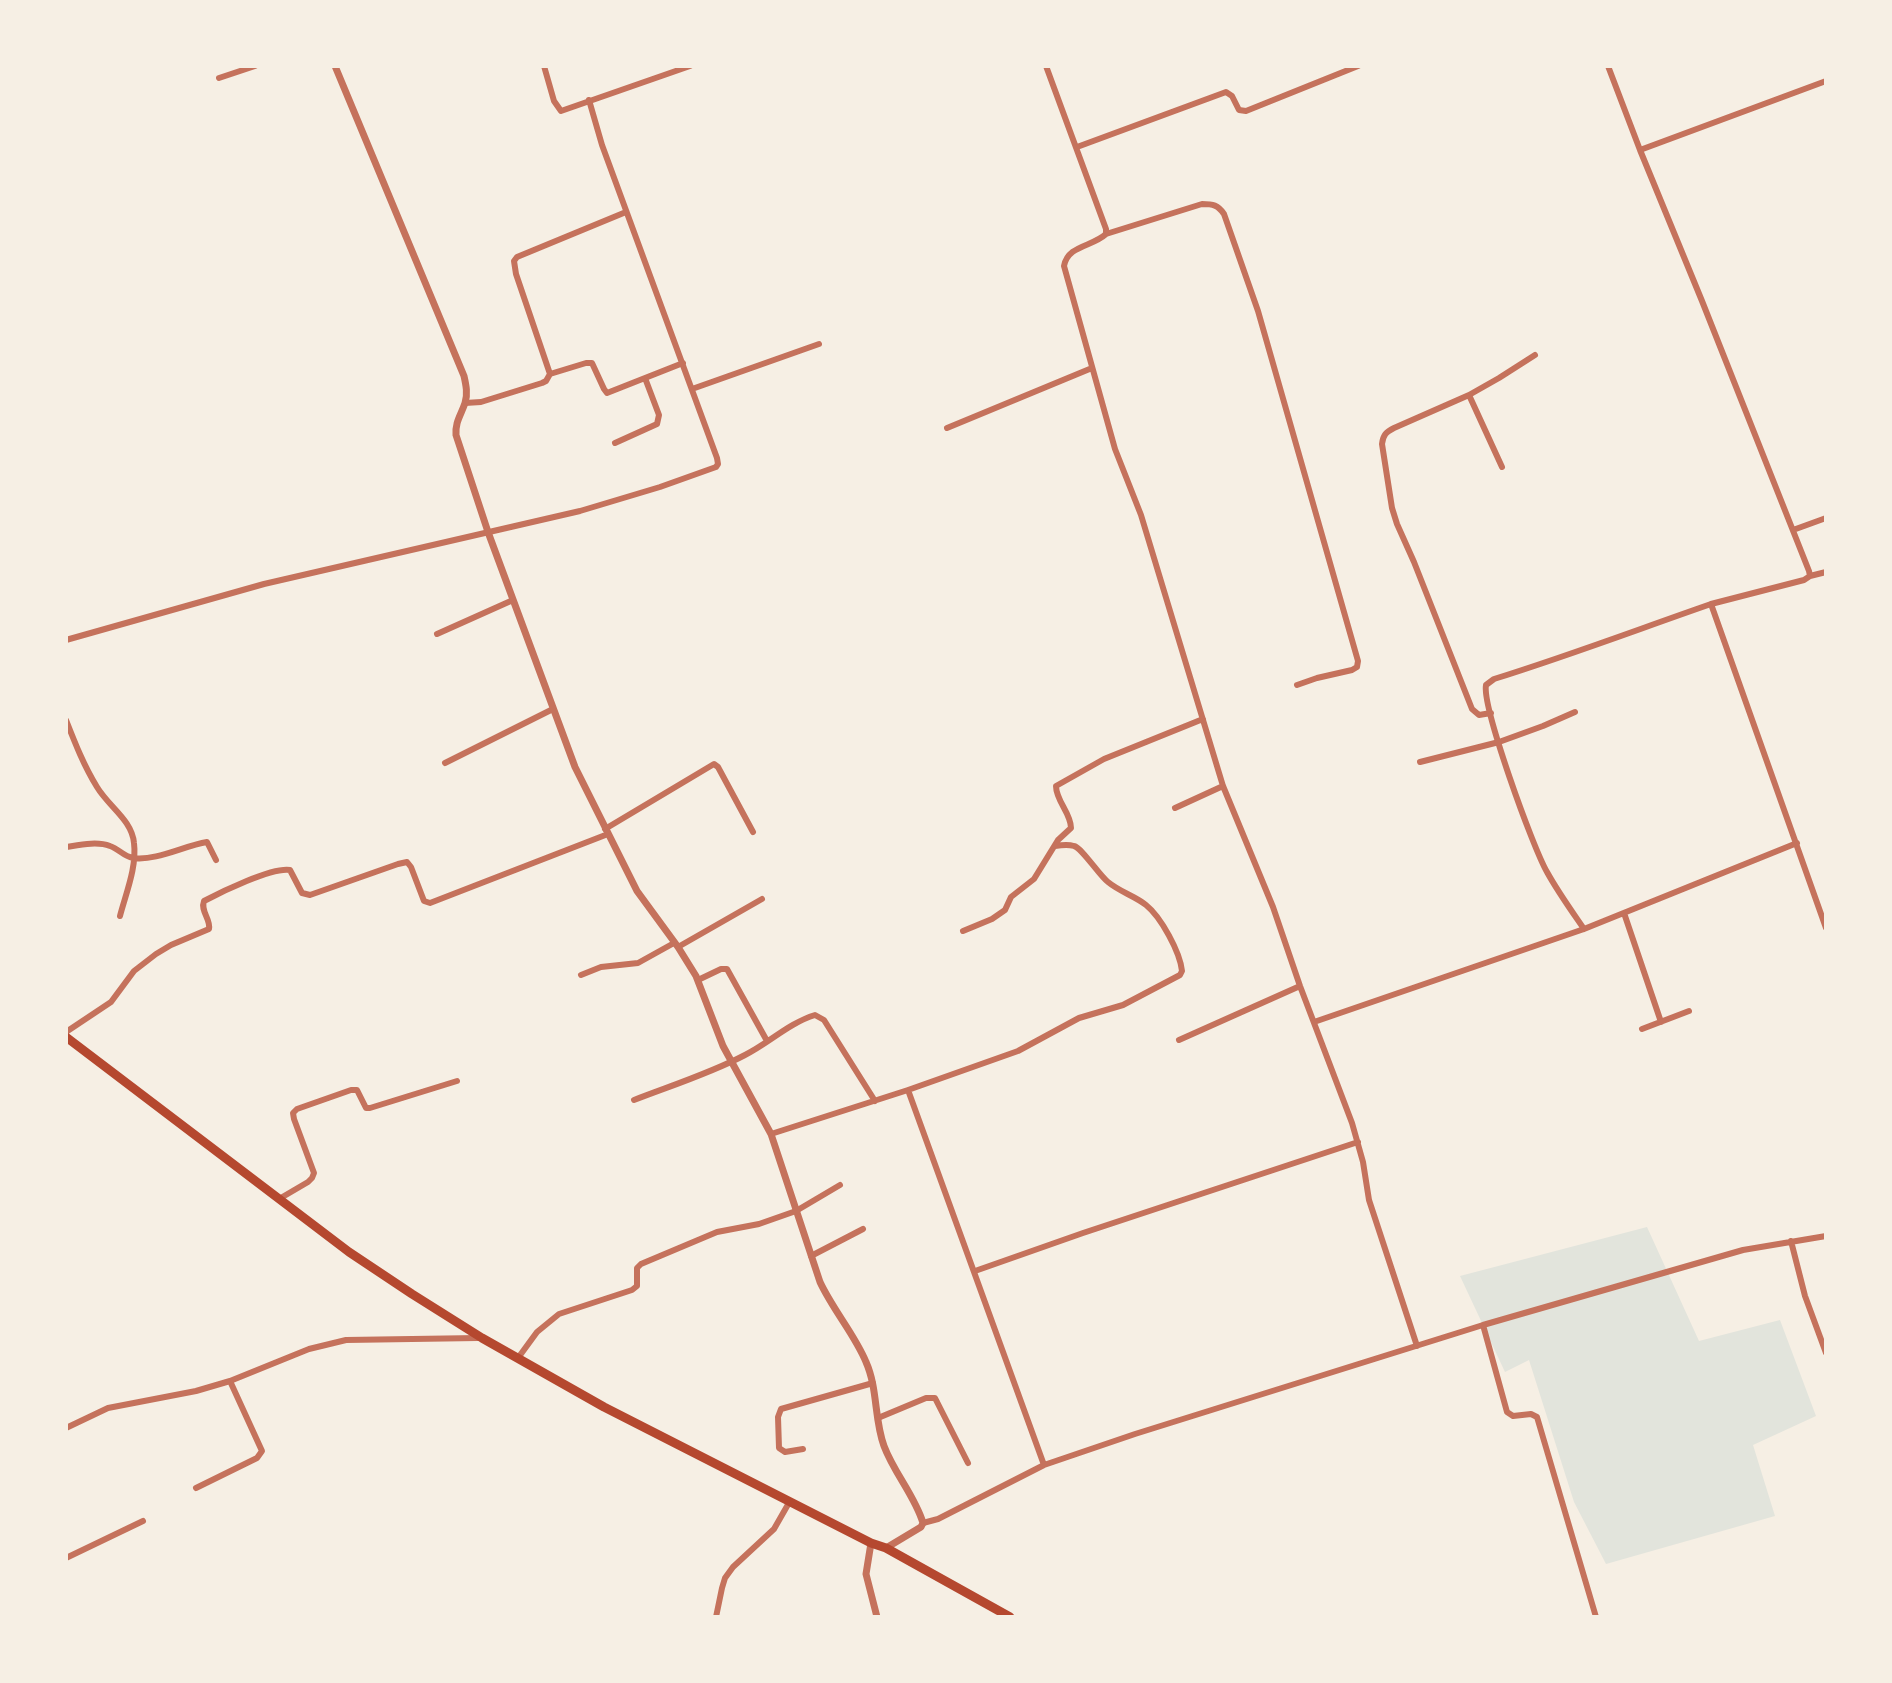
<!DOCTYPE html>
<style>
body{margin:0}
#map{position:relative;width:1892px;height:1683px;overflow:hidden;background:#f6efe4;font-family:"DM Sans",sans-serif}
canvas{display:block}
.frame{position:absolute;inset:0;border:68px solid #f6efe4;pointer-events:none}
</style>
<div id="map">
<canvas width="1892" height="1683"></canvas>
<div class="frame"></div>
</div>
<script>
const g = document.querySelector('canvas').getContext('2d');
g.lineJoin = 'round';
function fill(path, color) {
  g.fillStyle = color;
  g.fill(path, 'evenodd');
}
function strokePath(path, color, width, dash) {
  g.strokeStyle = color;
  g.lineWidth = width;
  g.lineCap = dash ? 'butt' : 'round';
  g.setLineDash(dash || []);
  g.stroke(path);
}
fill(new Path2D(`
 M1647,1227l52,114 81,-21 36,96 -63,29 22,71 -169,48 -32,-62 -45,-142 -24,12 -45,-96z`), '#e2e4dc');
strokePath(new Path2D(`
 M544,66l10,35 7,10 129,-45
 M1046,66l60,163v5c-14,13 -38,11 -42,32l51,183 26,66 82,271 50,121 27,79 52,137 11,39 6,38 48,146
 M1608,66l32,84 62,151 107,270 1,5 -6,4 -93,24 115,324
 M219,78l36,-12
 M1077,147l149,-55 6,4 7,14 7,1 112,-45
 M1640,150l186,-69
 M1106,234l96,-30c11,0 16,1 22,10l34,97 100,350 -1,6 -5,3 -35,8 -20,7
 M550,374l36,-11h6l12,26 3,4 76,-30
 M692,389l127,-45
 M1469,395l33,72
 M465,403l16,-1 61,-19 4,-2 4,-7 -34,-100 -2,-13 3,-4 109,-45
 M947,428l145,-60
 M615,443l42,-19 2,-9 -14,-37
 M1793,530l33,-12
 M1810,576l16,-4
 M437,634l76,-34
 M66,640l198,-56 316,-73 80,-24 56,-20 2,-3 -1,-6 -115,-313 -13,-45
 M1491,713l-12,2 -7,-6 -58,-147 -17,-38 -5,-16 -10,-64c1,-9 4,-12 12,-16l75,-33 30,-17 36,-23
 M66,720c9,23 18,46 31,67 12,20 35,33 37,56 3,24 -8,50 -14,73
 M1420,762l79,-20 44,-16 32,-14
 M445,763l108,-54
 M1175,808l48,-22
 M605,829l109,-65 4,3 35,65
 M66,847c13,-2 31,-6 44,-1 9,3 13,10 23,12 24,3 50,-12 74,-16l9,18
 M1624,913l37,109
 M1584,929c-13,-19 -26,-37 -37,-57 -14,-24 -65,-165 -61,-187l8,-6c74,-23 145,-50 217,-75
 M963,931l29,-12 13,-9 6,-13 23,-18 24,-39 13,-12c0,-15 -15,-27 -15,-42l48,-27 99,-40
 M678,947l84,-48
 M581,975l20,-8 37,-4 36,-20
 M698,980l23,-11h6l40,72
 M1314,1022l270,-93 213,-86
 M1642,1029l47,-18
 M66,1032l45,-30 23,-31 22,-17 15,-9 38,-16c2,-10 -9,-18 -5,-28 17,-9 68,-34 86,-31l12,23 8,2 88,-31 9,-2 4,5 13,34 6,2 178,-69
 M1179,1040l121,-54
 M634,1100c36,-14 77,-27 111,-45 24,-12 44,-32 70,-40l9,5 51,81
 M771,1134l137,-44
 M279,1199l29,-17 4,-4 2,-5 -20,-54 -1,-6 4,-4 54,-19h6l9,18h4l87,-27
 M1791,1241l14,55 21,57
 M811,1256l52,-27
 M975,1271l108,-38 275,-91
 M1483,1325l24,87 6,4 18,-2 6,3 59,200
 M518,1358l19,-26 22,-18 73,-24 5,-4v-18l4,-4 76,-32 42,-8 37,-13 44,-26
 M878,1418l48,-20h9l33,65
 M66,1428l42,-20 88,-17 34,-10
 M803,1449l-18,3 -6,-4 -1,-31 3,-8 92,-26
 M1044,1465l-136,-375 110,-39 61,-33 44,-13 57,-30 2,-4c-2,-19 -21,-54 -36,-66 -11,-9 -26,-13 -38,-23 -9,-7 -26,-34 -34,-36 -6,-2 -13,-1 -19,0
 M196,1488l61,-30 5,-7 -32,-70 79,-32 37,-9 132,-2
 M923,1523l15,-4 106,-54 91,-31 348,-109 260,-75 83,-14
 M66,1558l77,-37
 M716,1617l6,-29 3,-10 8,-11 41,-38 16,-28`), '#c5725c', 6);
strokePath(new Path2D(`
 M335,66l129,310c2,9 4,18 1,27 -4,12 -10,19 -9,32l32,97 87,235 62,124 41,56 18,29 27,70 48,88 49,148c13,28 35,53 46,80 12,27 8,57 18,84 10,27 31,50 39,77l-2,4 -35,21
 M871,1543l-5,31 11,43`), '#c5725c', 7);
strokePath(new Path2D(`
 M66,1037l283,215 63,42 70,44 122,69 267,136 15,5 124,69`), '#b5482f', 9);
</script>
